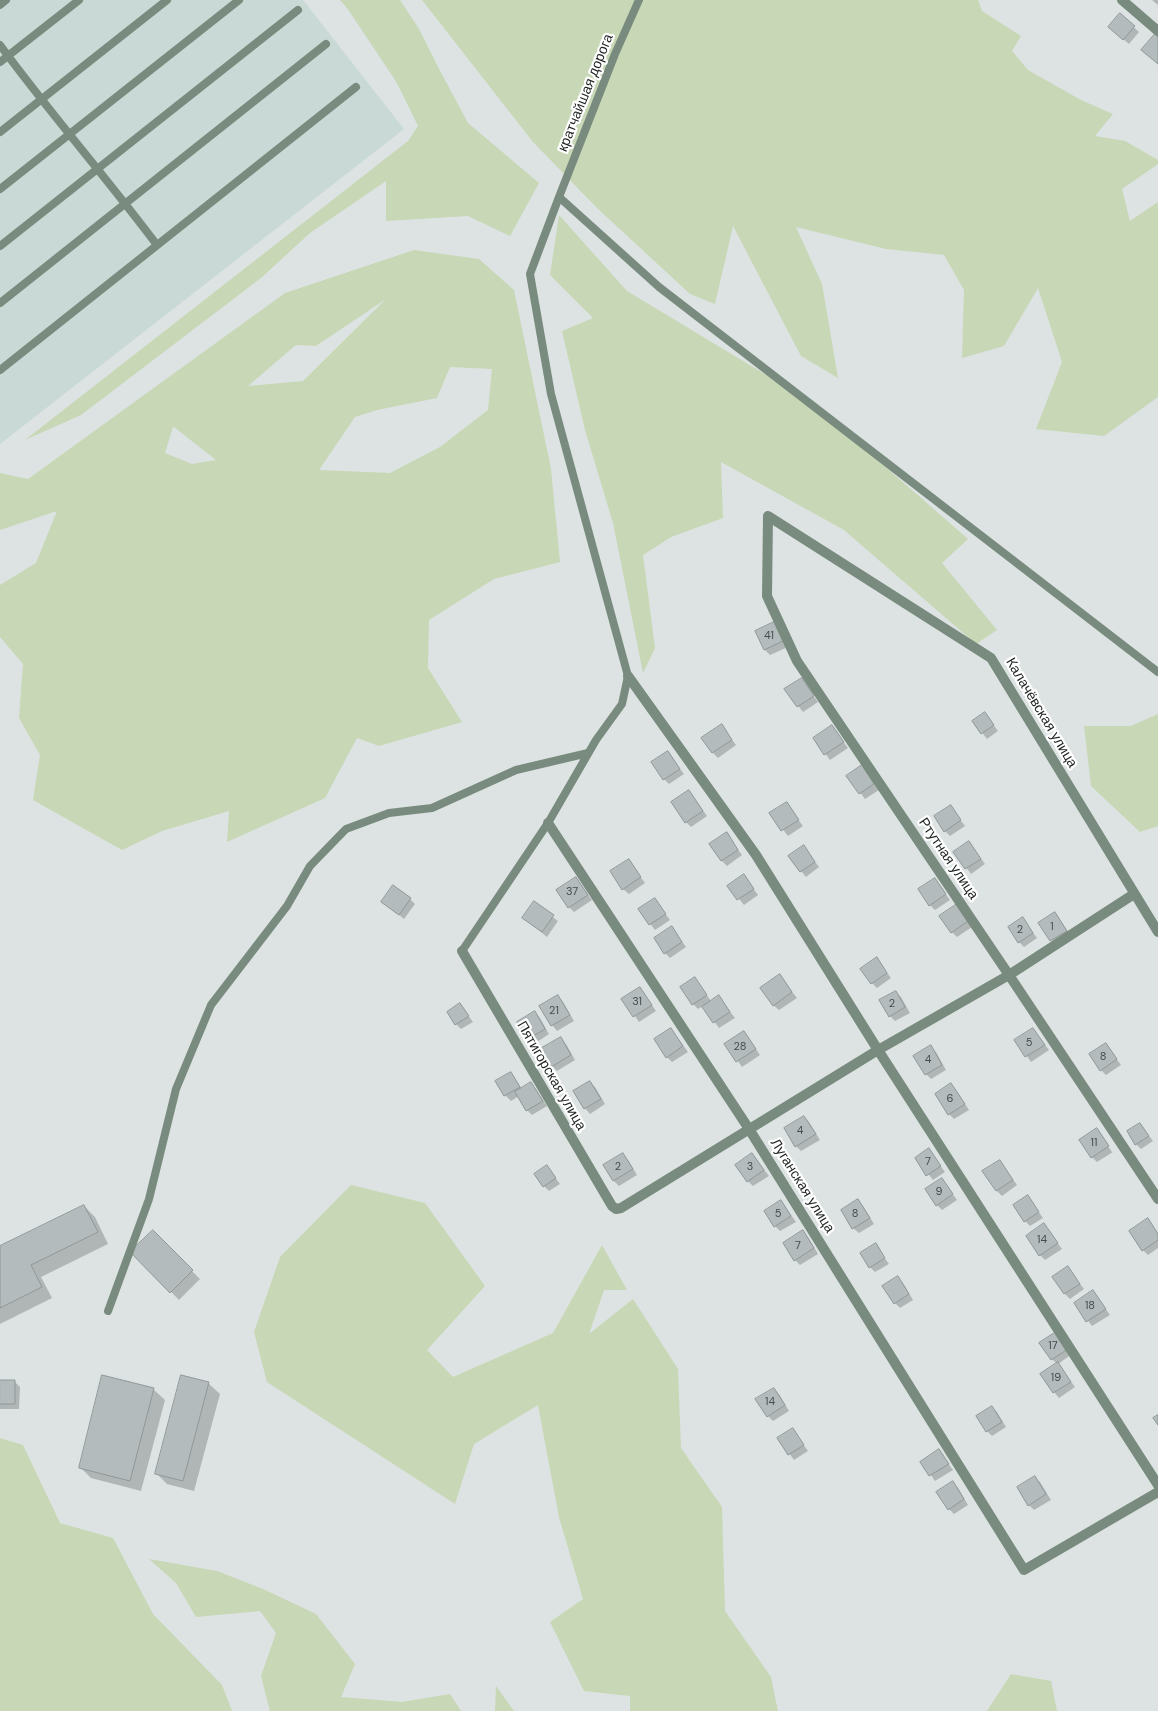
<!DOCTYPE html>
<meta charset="utf-8">
<style>
body{margin:0}
canvas{display:block;background:#dce3e2}
</style>
<canvas width="1158" height="1711"></canvas>
<script>
const g = document.querySelector('canvas').getContext('2d');
g.lineJoin = 'round';
function fill(path, color) {
  g.fillStyle = color;
  g.fill(path, 'evenodd');
}
function strokePath(path, color, width, dash) {
  g.strokeStyle = color;
  g.lineWidth = width;
  g.lineCap = dash ? 'butt' : 'round';
  g.setLineDash(dash || []);
  g.stroke(path);
}
function write(font, color, halo, rows, align = 'center') {
  g.font = font + ' "DM Sans",sans-serif';
  g.lineWidth = 4.5;
  g.setLineDash([]);
  g.textBaseline = 'middle';
  g.strokeStyle = halo;
  g.fillStyle = color;
  for (const [text, x, y, turn = 0] of rows) {
    g.save();
    g.translate(x, y);
    g.rotate((+turn || 0) * Math.PI / 180);
    g.textAlign = isNaN(turn) ? turn : align;
    if (halo) g.strokeText(text, 0, 0);
    g.fillText(text, 0, 0);
    g.restore();
  }
}
fill(new Path2D(`
 M0,0h303l101,129 -404,315z`), '#c9d9d5');
fill(new Path2D(`
 M340,0h60l19,29 18,36 31,58 71,60 -29,53 -42,-20 -82,5v-40l-76,52 -49,45 -180,137 -56,25 383,-299 10,-15 -21,-43 -50,-75z
 M422,0h556l4,11 39,25 -9,15 16,19 53,30 32,14 -18,22 30,5 33,19v4l-36,25 8,32 28,-19v195l-54,39 -68,-7 26,-67 -24,-74 -34,58 -42,12 2,-68 -20,-35 -58,-6 -90,-22 26,57 16,94 -37,-22 -68,-130 -18,78 -25,-10 -93,-86 -64,-66z
 M559,215l68,76 184,111 157,137 -26,24 55,67 -21,14 -132,-114 -123,-68 2,56 -52,19 -28,18 12,93 -12,25 -30,-150 -28,-93 -23,-99 31,-13 -43,-43z
 M414,250l65,9 35,31 37,179 9,93 -66,17 -65,41 -1,48 34,54 -83,24 -22,-8 -32,60 -98,44 2,-31 -67,20 -40,19 -89,-50 7,-45 -21,-37 4,-54 -23,-27v-52l36,-22 21,-52 -57,19v-57l28,6 257,-186zM386,299l-83,82 -55,5 48,-41 20,1zM450,367l42,2 -4,41 -48,37 -50,26 -71,-3 36,-53 22,-7 60,-12zM173,427h1l42,33 -24,4 -27,-11z
 M1158,714v112l-18,6 -49,-46 -7,-60h47z
 M351,1185l74,18 60,83 -58,64 26,27 100,-44 49,-88 25,45h-23l-15,44 44,-35 45,70 3,79 41,59 3,104 46,66 7,34h-148v-15l-46,-5 -34,-69 33,-23 -24,-82 -21,-112 -64,39 -19,60 -188,-122 -13,-50 26,-75z
 M0,1438l23,7 37,78 53,15 40,76 69,71 10,26h-232z
 M149,1559l68,12 46,18 53,25 39,50 -14,33 61,5 48,-8 11,17h-191l-9,-35 15,-43 -16,-22 -64,6 -20,-34z
 M1011,1674l40,7 6,30h-70z
 M496,1686l18,25h-19z`), '#c8d7b5');
fill(new Path2D(`
 M1152,0h6v5z
 M1120,15l19,17 -10,12 -14,-12z
 M774,623l14,24 -18,8 -5,-5 -9,-18z
 M801,679l17,23 -15,10 -17,-22z
 M985,714l13,17 -11,8 -13,-17z
 M722,726l14,19 -18,13 -5,-5z
 M832,727l16,21 -18,12 -16,-22z
 M668,753l16,21 -15,10 -5,-5z
 M861,767l18,23 -14,9 -17,-23z
 M689,791l18,25 -16,11 -5,-5z
 M786,804l17,22 -15,10 -17,-22z
 M950,807l15,19 -15,10 -5,-5z
 M726,834l16,21 -15,11 -5,-5z
 M969,842l16,22 -14,10 -16,-22z
 M804,847l15,20 -13,10 -5,-6z
 M628,860l17,23 -16,11 -6,-5z
 M744,876l14,19 -14,10 -15,-19z
 M576,878l16,22 -18,12 -5,-5z
 M935,879l15,21 -15,10 -5,-5z
 M410,899l5,5 -11,15 -21,-17z
 M655,900l15,20 -15,10 -15,-20z
 M534,903l24,18 -11,16 -23,-19z
 M957,906l15,21 -15,10 -5,-5z
 M1055,914l16,22 -15,10 -16,-23z
 M1023,919l14,19 -13,9 -5,-5z
 M672,928l14,19 -16,11 -5,-5z
 M877,959l14,19 -14,10 -5,-5z
 M780,976l17,22 -18,12 -6,-5z
 M694,979l18,23 7,-5 16,21 -16,10 -16,-22 -5,3 -5,-5z
 M640,988l16,23 -17,11 -16,-23z
 M896,992l5,5 9,16 -15,8 -5,-5z
 M558,997l5,5 11,19 -17,10 -5,-6 -11,-18z
 M460,1004l13,18 -12,7 -5,-5z
 M535,1013l5,5 9,16 -15,10 -5,-6z
 M671,1029l17,23 -16,10 -5,-5z
 M1033,1029l16,21 -18,12 -15,-21z
 M744,1032l16,23 -18,12 -16,-23z
 M561,1039l5,5 9,16 -18,11 -5,-5z
 M1106,1044l15,21 -15,10 -5,-5z
 M930,1047l6,5 10,18 -15,9 -5,-5z
 M511,1073l11,16 9,-6 5,6 11,17 -15,9 -5,-5 -8,-14 -8,5 -6,-6 -8,-14z
 M590,1082l5,5 10,17 -15,10 -5,-6z
 M956,1090l13,20 -15,9 -5,-5z
 M804,1117l5,5 11,18 -19,11 -5,-5z
 M1140,1124l13,17 -12,8 -5,-5z
 M1097,1130l15,22h1l-16,10 -5,-5z
 M929,1150l16,22 -12,8 -17,-22z
 M752,1154l17,22 -16,10 -5,-5z
 M623,1155l5,5 9,15 -18,11 -5,-5z
 M1000,1161l17,24 -15,11 -5,-5z
 M547,1167l13,17 -11,7 -5,-5z
 M942,1179l15,21 -15,10 -5,-5z
 M1028,1197l15,21 -13,8 -5,-5z
 M781,1201l15,21 -16,9 -5,-5z
 M858,1201l5,5 11,18 -15,9 -6,-5z
 M84,1206l11,11 13,27 -67,33 11,21 -52,26v-76z
 M1147,1220l11,13v15l-10,7 -5,-5z
 M1044,1225l18,24 -17,11 -5,-5z
 M153,1232l47,47 -21,21 -47,-48z
 M802,1232l6,5 10,17 -18,11 -5,-5z
 M875,1245l14,19 -14,8 -5,-5z
 M1068,1268l16,21 -14,10 -5,-5z
 M898,1278l5,5 10,17 -13,8 -5,-5z
 M1093,1291l17,24 -18,11 -17,-23z
 M1056,1333l16,21 -14,10 17,23 -16,11 -5,-6 3,-28 -5,-5z
 M0,1381l15,1 5,5 -1,22h-19z
 M208,1383l12,11 -26,97 -27,-7 -11,-11z
 M153,1389l12,11 -24,91 -50,-13 -11,-11z
 M774,1389l5,5 10,17 -16,10 -5,-5z
 M992,1407l5,5 9,15 -14,9 -5,-5z
 M793,1430l15,21 -14,9 -15,-21z
 M939,1451l14,19 -18,11 -13,-19z
 M1034,1477l6,5 11,18 -17,10 -5,-5z
 M953,1483l5,5 10,17 -14,9 -5,-5z`), '#0003');
const building = new Path2D(`
 M1120,13l15,13 -12,14 -15,-13z
 M1155,34l3,3v27l-17,-14z
 M774,622l9,19 -19,9 -9,-19z
 M802,678l12,18 -17,11 -13,-18z
 M985,712l9,13 -13,9 -9,-13z
 M722,724l10,16 -20,13 -11,-15z
 M832,725l12,17 -20,13 -11,-17z
 M668,751l12,18 -17,11 -12,-18z
 M862,765l12,19 -15,10 -13,-18z
 M689,790l14,21 -18,12 -14,-21z
 M787,802l12,18 -18,11 -12,-18z
 M951,805l10,15 -17,12 -10,-16z
 M727,832l11,18 -17,11 -12,-17z
 M969,841l12,18 -16,10 -12,-17z
 M804,845l11,17 -15,10 -12,-16z
 M629,859l12,18 -19,13 -12,-19z
 M744,874l10,15 -17,11 -10,-14z
 M576,877l12,18 -20,13 -12,-18z
 M935,878l11,16 -17,12 -11,-17z
 M393,885l18,13 -12,17 -18,-13z
 M655,898l11,16 -17,11 -11,-16z
 M534,901l20,14 -12,17 -20,-14z
 M957,904l11,17 -17,12 -12,-17z
 M1055,912l12,19 -17,10 -12,-18z
 M1023,917l10,16 -15,10 -10,-16z
 M672,926l10,16 -18,12 -10,-16z
 M877,957l10,16 -16,11 -11,-15z
 M780,974l12,18 -19,14 -13,-18z
 M695,977l12,18 -15,10 -12,-18z
 M640,987l12,18 -19,12 -12,-18z
 M896,991l9,16 -16,10 -10,-17z
 M558,995l12,20 -19,11 -12,-20z
 M719,995l11,17 -17,11 -11,-16z
 M460,1003l9,13 -14,9 -8,-13z
 M535,1011l10,18 -17,10 -11,-17z
 M671,1028l12,18 -17,12 -12,-19z
 M1033,1028l12,17 -20,12 -11,-17z
 M744,1031l12,18 -20,13 -12,-18z
 M561,1037l10,18 -20,12 -11,-18z
 M1106,1043l11,16 -17,12 -11,-17z
 M931,1045l11,20 -17,10 -12,-19z
 M511,1072l9,15 -16,9 -9,-15z
 M590,1081l11,18 -17,10 -11,-18z
 M531,1082l12,19 -17,10 -11,-19z
 M951,1083l14,21 -17,11 -13,-21z
 M804,1116l12,18 -21,13 -11,-19z
 M1140,1123l9,13 -14,9 -8,-14z
 M1097,1128l12,18 -18,12 -12,-18z
 M929,1148l12,18 -15,10 -11,-18z
 M623,1153l10,16 -20,12 -10,-16z
 M752,1153l12,17 -17,12 -12,-17z
 M1000,1160l13,20 -17,11 -14,-20z
 M547,1165l9,13 -13,9 -9,-13z
 M942,1178l11,16 -17,12 -11,-17z
 M1028,1195l11,17 -15,10 -11,-17z
 M858,1199l12,19 -18,11 -11,-19z
 M781,1200l10,16 -17,11 -10,-16z
 M84,1205l14,27 -67,33 11,22 -42,21v-62z
 M1148,1218l10,16v6l-16,11 -13,-20z
 M1044,1223l14,20 -19,13 -13,-20z
 M153,1230l40,40 -23,23 -40,-41z
 M803,1230l11,18 -20,13 -11,-18z
 M876,1243l9,15 -16,10 -9,-15z
 M1068,1266l12,18 -16,10 -12,-17z
 M898,1276l11,18 -15,10 -12,-18z
 M1093,1290l13,19 -20,13 -12,-19z
 M1056,1332l12,17 -17,11 -12,-17z
 M1058,1362l13,20 -18,11 -13,-19z
 M102,1375l52,13 -24,93 -51,-13z
 M181,1375l28,7 -26,99 -28,-7z
 M0,1380h15v24h-15z
 M774,1388l11,17 -18,12 -12,-18z
 M992,1406l10,16 -16,10 -10,-16z
 M1158,1415v10l-5,-7z
 M793,1428l11,17 -16,10 -11,-17z
 M939,1449l10,15 -20,12 -9,-14z
 M1035,1476l11,18 -18,12 -11,-19z
 M953,1481l11,18 -16,11 -12,-18z`);
fill(building, '#b3bbbc');
strokePath(building, '#909798', 1);
strokePath(new Path2D(`
 M0,5l6,-5
 M0,45c50,68 106,132 157,200
 M0,62l79,-62
 M0,132l167,-132
 M0,189l239,-189
 M559,197l56,-143 24,-54
 M0,246l298,-236
 M0,303l326,-259
 M0,370l356,-283
 M462,951l86,-128 48,-83 26,-36 6,-28 -77,-282 -21,-120 29,-77 100,90 499,385
 M108,1311l41,-112 27,-110 35,-84 76,-99 23,-40 36,-37 43,-16 43,-5 84,-38 72,-17`), '#798b7e', 8);
strokePath(new Path2D(`
 M1122,0l36,31
 M768,516l-1,80 30,65 212,314 149,224
 M768,516l223,142 167,274
 M628,676l128,179 122,195 280,435
 M548,823l201,306 275,441 134,-78
 M462,951l150,255 4,3 5,-1 257,-158 131,-75 125,-81`), '#798b7e', 10);
write('11px', '#484b4c', null, [
 ["41",769,636],
 ["37",572,892],
 ["1",1052,927],
 ["2",1020,930],
 ["31",637,1002],
 ["2",892,1004],
 ["21",554,1011],
 ["5",1029,1043],
 ["28",740,1047],
 ["8",1103,1057],
 ["4",928,1060],
 ["6",950,1099],
 ["4",800,1131],
 ["11",1094,1143],
 ["7",928,1162],
 ["2",618,1167],
 ["3",750,1167],
 ["9",939,1192],
 ["5",778,1214],
 ["8",855,1214],
 ["14",1042,1240],
 ["7",798,1246],
 ["18",1090,1306],
 ["17",1053,1346],
 ["19",1056,1378],
 ["14",770,1402]
]);
write('14px', '#242626', '#fff', [
 ["кратчайшая дорога",586,93,-68],
 ["Калачёвская улица",1041,713,59],
 ["Ртутная улица",948,859,56],
 ["Пятигорская улица",551,1076,60],
 ["Луганская улица",802,1186,58]
]);
</script>
